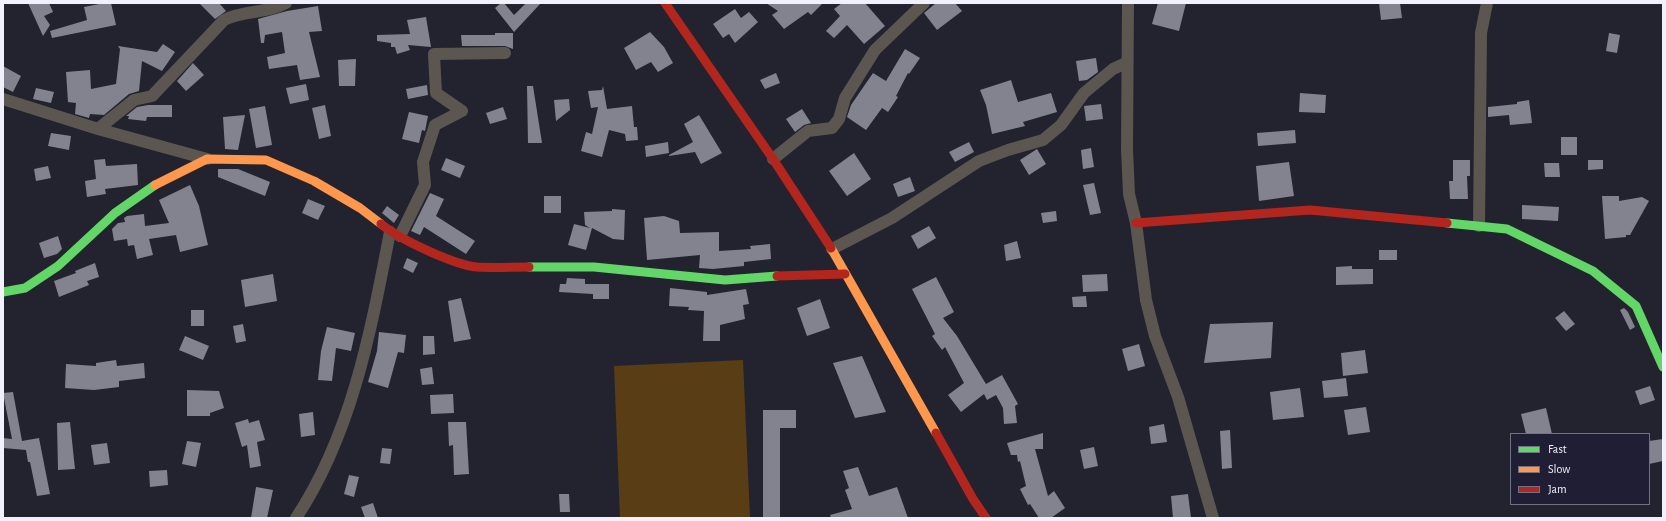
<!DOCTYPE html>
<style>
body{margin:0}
#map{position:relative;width:1666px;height:521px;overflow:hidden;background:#23232f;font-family:"Alegreya Sans",sans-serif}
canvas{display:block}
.frame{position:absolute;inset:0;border:4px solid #f1f1fd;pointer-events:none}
.legend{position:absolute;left:1510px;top:433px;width:140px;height:72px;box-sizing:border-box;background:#1f1e34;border:1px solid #737284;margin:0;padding:5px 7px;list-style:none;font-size:12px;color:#f1f1fd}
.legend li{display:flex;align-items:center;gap:8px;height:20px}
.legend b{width:20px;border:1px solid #737284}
</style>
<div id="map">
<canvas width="1666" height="521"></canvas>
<div class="frame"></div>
<ul class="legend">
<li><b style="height:5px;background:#63d668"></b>Fast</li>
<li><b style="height:5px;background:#ff974d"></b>Slow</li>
<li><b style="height:5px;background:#b3261e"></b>Jam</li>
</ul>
</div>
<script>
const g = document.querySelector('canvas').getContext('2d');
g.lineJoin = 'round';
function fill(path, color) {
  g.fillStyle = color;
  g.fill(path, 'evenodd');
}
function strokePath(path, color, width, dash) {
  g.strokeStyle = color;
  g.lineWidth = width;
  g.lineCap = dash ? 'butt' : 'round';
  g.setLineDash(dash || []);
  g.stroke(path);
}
fill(new Path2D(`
 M743,360l7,158h-130l-6,-152z`), '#593d14');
fill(new Path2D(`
 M28,3h21l4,9 -9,4 6,9 -7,11z
 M104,3h7l5,22 -64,13 -2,-7 37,-11 -3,-13z
 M199,3h20l7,8 -11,8z
 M501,3h3l10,12 12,-12h15l-27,29 -19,-24z
 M766,3h57l-12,12 -3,-3 -24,17 -12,-14 6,-4z
 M842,3h23l20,23 -21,18 -17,-19 -13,13 -8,-7 14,-15 -6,-7z
 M936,3h19l7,8 -25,19 -13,-17z
 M1158,3h28l-7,28 -27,-7z
 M1379,3h21l2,15 -21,2z
 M318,6l4,25 -13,1 11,45 -20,3 -3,-15 -28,4 -2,-12 18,-4 -3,-21 -17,3 -1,8h-3l-3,-24 29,-8z
 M735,9l6,9 8,-6 9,10 -23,21 -6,-9 -6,4 -10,-14z
 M426,17l5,30 -23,-2 2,5 -13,4 -2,-7h-4v-4l-14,-2v-6l33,-1 -3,-14z
 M650,32l14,15 9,16 -15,9 -7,-10 -15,8 -12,-22z
 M495,33h18v16l-8,-3h-43l-1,-11h34z
 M1609,33l11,2 -3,18 -11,-2z
 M163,44l12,8 -13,19 -20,-10 -3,30 -10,3 -25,21 -14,-1 -1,4 -14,-4 1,-11 -8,-1 -2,-30 24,-2 1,19 25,-5 4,-35 -2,-3 39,6z
 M905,49l15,9 -11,16 -1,-1 -12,23 2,1 -10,15 -6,-4 -16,22 -19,-13 4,-12 22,-32 13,8z
 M1096,58l2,14 -11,8 -8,1 -3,-20z
 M356,59l-1,27h-16l-1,-26z
 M193,63l11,12 -18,16 -9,-10z
 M3,66l18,10 -8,16 -10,-5z
 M776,73l4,10 -15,6 -5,-9z
 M1011,80l7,22 33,-9 6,19 -34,10 2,4 -33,8 -6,-29 -6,-15z
 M306,84l3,16 -19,4 -4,-16z
 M427,85l1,10 -20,4 -2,-10z
 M527,86h6l9,57h-14z
 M603,86l4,23 25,-3 2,21h3l1,13 -12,1 -1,-7 -16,-4 -7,27 -21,-6 5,-19 6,2 6,-27 -7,1 -3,-17 14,-1z
 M36,88l18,4 -3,11 -18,-4z
 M1300,93l26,2 -1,18 -26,-1z
 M569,99l1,11 -14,11 -2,-21z
 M1529,100l3,23 -22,2 -1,-10 -21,2v-10l29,-3v-2z
 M1101,104l2,15 -17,2 -2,-15z
 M148,105h24v12h-25l-1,4 -18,-2 1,-3h-3l11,-9z
 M325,105l6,31 -12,3 -7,-31z
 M265,106l7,39 -16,3 -7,-39z
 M503,107l4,12 -17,5 -4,-11z
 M802,109l9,14 -7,2 -9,7 -9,-13z
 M409,112l19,4 -3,15 -3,-1 -3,13 -17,-4z
 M245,115l-7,35 -13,-1 -2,-32z
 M699,115l23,38 -21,11 -6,-12 -26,4v-1l24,-13 -9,-18z
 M1295,130l1,13 -38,3 -1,-13z
 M51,133l20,3 -2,14 -21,-4z
 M1561,137h16v18h-16z
 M668,142l1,11 -23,4 -1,-11z
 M969,142l5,10 -19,10 -6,-10z
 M1091,148l3,19 -11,2 -2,-19z
 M1037,149l9,15 -17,11 -9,-15z
 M854,153l17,26 -24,17 -18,-25z
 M446,158l19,8 -5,12 -19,-8z
 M105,159l1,7 31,-2 1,21 -33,4 1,5 -19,3 -2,-16 11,-2 -2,-19z
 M1453,160h17v16h-3l1,23h-18l-1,-18h4z
 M1588,160h15v9l-15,1z
 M1289,162l5,34 -35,5 -3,-35z
 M1544,163h15l1,14h-15z
 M48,166l3,12 -15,3 -2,-12z
 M218,169h20l32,13 -5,14 -47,-19z
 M910,177l5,14 -17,6 -5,-13z
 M1094,183l7,30 -11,2 -7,-30z
 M190,185l9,21 9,39 -28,7 -4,-17 -27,4 4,16 -16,4 -3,-14 -6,1 -1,-7 -13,2 -2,-12 6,-6 7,-1 -1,-4 3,-2 17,-2 1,12 24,-3 -10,-23z
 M430,193l14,6 -8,17 39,25 -9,13 -42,-27 -4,8 -9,-4z
 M544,196h17v17h-17z
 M1602,196h17v5l23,-4 7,4 -19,34h-4v2l-21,2z
 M308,199l17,7 -7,14 -16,-7z
 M1522,205l37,2 -1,14 -36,-2z
 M387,206l12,9 -5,8 -12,-10z
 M612,209l13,1 -1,30 -11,-1 -21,-11 -6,22 -18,-5 6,-21 16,4 -5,-3 -1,-13 28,-1z
 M1056,211l1,10 -14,2 -2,-10z
 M664,216l15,5 1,12 39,-1v19l32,-2 -1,-3 20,-2 1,15 -27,3v4l-31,3 -14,-1 1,-13 -53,5 -3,-42z
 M929,226l7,12 -18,11 -7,-13z
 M58,236l4,13 -5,5 -13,4 -5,-15z
 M1017,241l4,17 -15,3 -2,-16z
 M1379,250h18v10h-18z
 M407,258l11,5 -5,10 -10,-5z
 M95,263l4,14 -12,4 2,4 -30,12 -5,-16 22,-8 -1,-2z
 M1352,266v3h21v15l-37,1v-18z
 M273,274l4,27 -32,6 -4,-27z
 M1107,274l1,17 -25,1 -1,-17z
 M936,277l18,35 -11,6 14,18 29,48 16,-9 16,29 -3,2 2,17 -13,1 -1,-16 -7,-13 -9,5 -3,-6 -23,18 -13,-17 16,-12 -19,-36 -3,3 -10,-14 3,-2 -23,-45z
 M567,278l18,1v5h24v15h-16v-5l-34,-2 1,-8h6z
 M670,288l37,4v3l39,-6 3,15 -6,1 2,14 -25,6v16h-17l1,-30 -16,-1 1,-3 -20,-1z
 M1086,296l1,11h-14l-1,-10z
 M461,298l10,41 -17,3 -6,-41z
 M820,299l10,29 -23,8 -10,-28z
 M1624,308l4,4 7,15 -5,3 -10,-20z
 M191,310h13v16h-13z
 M1564,311l11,13 -9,7 -11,-13z
 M1273,322l-2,36 -67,5 6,-39z
 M243,324l3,17 -10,2 -3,-17z
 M327,327l28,6 -4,18 -15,-3 -4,33 -14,-1 3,-29z
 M379,332l27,3 -2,18 -6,-1 -10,36 -20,-6 9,-31z
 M185,336l24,10 -6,14 -24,-10z
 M423,336h11l1,18 -12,1z
 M1139,344l6,22 -17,5 -6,-22z
 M1365,350l3,23 -25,3 -2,-23z
 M862,356l24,56 -31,6 -22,-55z
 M116,360l1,6 27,-3 1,15 -26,3v6l-25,3 -29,-2 1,-24 30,2v-3z
 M432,367l2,17 -12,1 -2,-16z
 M1346,378l2,18 -24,2 -2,-17z
 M1650,386l5,14 -15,5 -5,-14z
 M1300,388l4,29 -31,3 -3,-28z
 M187,390l32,1 5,17 -14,5v3h-23z
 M13,392l9,49 17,-3 11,56 -13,2 -7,-34h-2l-2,-12 -23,-2v-10l9,1 -9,-46z
 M453,394l1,19 -23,1 -1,-19z
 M1366,407l4,25 -22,3 -4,-25z
 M1546,408l6,26h-26l-5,-20z
 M763,410h33v18h-16v90h-17z
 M313,412l2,23 -14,2 -2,-23z
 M248,419l1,4 10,-3 6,20 -8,2 4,24 -11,2 -3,-23 -5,2 -7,-24z
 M70,422l5,47 -17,1 -1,-47z
 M448,422h18l3,52 -15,1 -1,-30 -4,1z
 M1164,424l3,18 -16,2 -2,-17z
 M1230,430l2,38 -10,1 -2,-38z
 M1043,433v16h-8l13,47 6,-5 11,17 -14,10h-12l-9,-14 -2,1 -8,-16 6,-3 -6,-25 -2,1 -1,-7h-6l-4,-12z
 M1663,439v22l-14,3v-23z
 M187,441l14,2 -5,24 -14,-3z
 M107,443l3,20 -16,2 -3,-20z
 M1094,447l4,19 -14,3 -4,-19z
 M382,448l10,1 -2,15 -10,-1z
 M858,467l11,29 28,-9 11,31h-77l-1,-3 22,-6 -7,-19 4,-2 -6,-17z
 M167,470l1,15 -18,2 -1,-16z
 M349,475l10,2 -5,20 -10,-3z
 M256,487l17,3 -6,28h-16z
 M559,494h10l1,18h-10z
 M1188,494l3,24h-18l-2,-22z
 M373,503l5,15h-13l-4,-11z`), '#83838f');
strokePath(new Path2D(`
 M1128,3l-1,146 2,45 7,29 10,77 9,36 23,61 35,121
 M3,99l95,30 109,30
 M98,129l36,-29 18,-4 72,-76c20,-10 42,-6 62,-17
 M773,159l35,-28 24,-3 7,-9 6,-21 30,-48 49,-47
 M1479,226l2,-193 6,-30
 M400,236l25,-51 -2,-23 12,-37 27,-14 -26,-18 -2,-39 71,-1
 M832,249l60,-31 87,-57 29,-11 35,-10 18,-15 23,-32 29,-24 13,-6
 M296,518c56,-84 75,-188 94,-286`), '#5c5651', 12);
strokePath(new Path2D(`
 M1447,223l60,6 86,42 43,35 27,61
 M529,267h65l131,13 52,-4
 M3,292l22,-4 33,-22 57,-53 40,-28`), '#63d668', 9);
strokePath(new Path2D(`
 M155,185l52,-26 59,1 48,21 46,27 21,16
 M831,248l105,185`), '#ff974d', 9);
strokePath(new Path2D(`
 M665,3l108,156 58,89
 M1136,223l174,-13 137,13
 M381,224c18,15 73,41 96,43 17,1 35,0 52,0
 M777,276l68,-2
 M936,433l37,66 13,19`), '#b3261e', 9);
</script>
